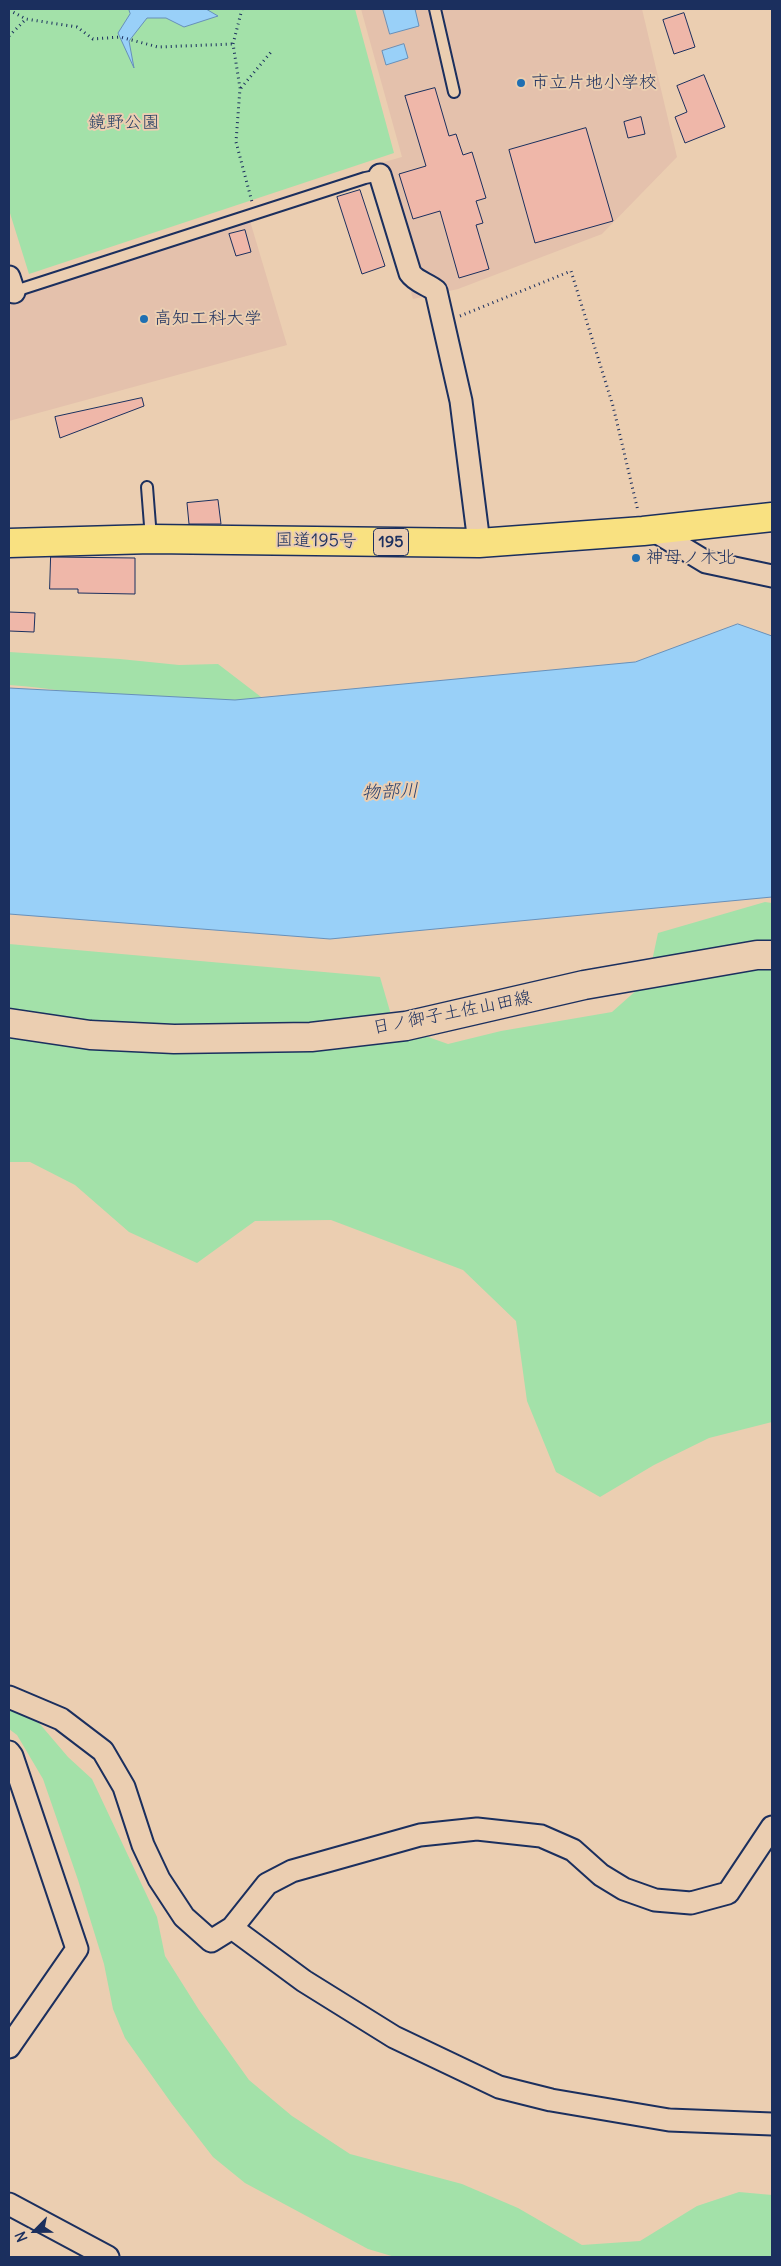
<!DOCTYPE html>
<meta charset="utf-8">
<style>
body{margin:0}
#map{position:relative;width:781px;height:2266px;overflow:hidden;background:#ebceb1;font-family:Delius,sans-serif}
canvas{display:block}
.frame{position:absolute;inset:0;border:10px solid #1b2f5e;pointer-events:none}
.north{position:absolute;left:10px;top:2206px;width:50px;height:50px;-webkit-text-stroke:4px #ebceb1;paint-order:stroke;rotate:247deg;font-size:14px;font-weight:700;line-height:20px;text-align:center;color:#1b2f5e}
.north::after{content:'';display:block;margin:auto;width:18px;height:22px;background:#1b2f5e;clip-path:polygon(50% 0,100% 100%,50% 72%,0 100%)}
</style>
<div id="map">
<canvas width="781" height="2266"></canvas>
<div class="frame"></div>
<div class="north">N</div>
</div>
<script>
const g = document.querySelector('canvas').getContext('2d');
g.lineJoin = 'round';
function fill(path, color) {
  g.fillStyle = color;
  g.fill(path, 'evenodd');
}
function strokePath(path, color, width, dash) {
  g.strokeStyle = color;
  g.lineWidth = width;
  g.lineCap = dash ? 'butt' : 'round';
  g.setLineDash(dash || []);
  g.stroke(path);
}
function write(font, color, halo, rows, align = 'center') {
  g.font = font + ' Delius,"Klee One",sans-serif';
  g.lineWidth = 4;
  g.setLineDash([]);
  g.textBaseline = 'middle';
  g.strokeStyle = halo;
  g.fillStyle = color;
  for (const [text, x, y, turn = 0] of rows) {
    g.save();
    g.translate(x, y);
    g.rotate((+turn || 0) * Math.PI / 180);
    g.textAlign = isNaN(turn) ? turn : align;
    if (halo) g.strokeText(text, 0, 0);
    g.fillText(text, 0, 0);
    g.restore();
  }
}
fill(new Path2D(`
 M361,9h281l35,148 -75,77 -144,55 -45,10 -39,-134 28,-8z
 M250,221l37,124 -278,76v-162l11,35z`), '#e4c1ac');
fill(new Path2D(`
 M9,9h346l39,144 -365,121 -20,-64z
 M9,652l111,7 59,6 39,-1 47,36c-16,3 -36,11 -52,11 -69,-1 -136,-22 -204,-26z
 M765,902l7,1v519l-63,16 -55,27 -54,32 -44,-25 -29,-71 -11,-80 -53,-51 -132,-50 -76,1 -58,42 -68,-31 -54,-47 -45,-23h-21v-218l371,33 14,48 54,19 53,-13 111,-19 36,-32 10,-47z
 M9,1709l30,14 29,34 24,22 65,138 8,39 34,54 50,70 43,36 58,38 112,30 56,24 64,37 58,-4 57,-35 42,-14 33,3v62h-377l-27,-8 -123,-66 -32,-26 -41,-53 -47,-66 -12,-29 -9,-45 -26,-84 -35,-101 -26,-44 -8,-6z`), '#a3e1a9');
const water = new Path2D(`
 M129,9h77l12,7 -34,11 -18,-9h-19l-18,23 5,27 -16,-35 12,-19z
 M383,9h32l4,17 -29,8z
 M404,44l4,14 -22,7 -4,-14z
 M738,624l34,12v261l-442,42 -321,-25v-226l226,12 400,-38z`);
fill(water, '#99d0f8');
strokePath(water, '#6790ba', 1);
const building = new Path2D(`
 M684,13l11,34 -21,7 -11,-34z
 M704,75l21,52 -40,16 -10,-26 12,-5 -10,-26z
 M435,88l14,48 7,-2 7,21 9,-3 14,46 -10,3 7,22 -7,2 13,44 -30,9 -19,-67 -27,8 -14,-45 27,-8 -21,-70z
 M641,117l4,17 -17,4 -4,-16z
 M586,128l27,93 -78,22 -26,-93z
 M360,190l25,76 -23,8 -25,-77z
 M245,230l6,22 -15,4 -7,-22z
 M142,398l2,8 -84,32 -5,-21z
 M218,500l3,24h-32l-2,-21z
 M51,557l84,1v36l-57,-1v-4h-28z
 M9,612l26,1 -1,19 -25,-1z`);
fill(building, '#efb7a9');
strokePath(building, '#1b2f5e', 1);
const service = new Path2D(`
 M435,9l19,83
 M12,292l353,-114 15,-3
 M147,487l4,51`);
const minor = new Path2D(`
 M380,175l30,98c6,9 18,11 26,18l25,110 18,142
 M9,277l5,15
 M653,530l53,32 66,14
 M9,1697l52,22 42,32 21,36 19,58 16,34 25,38 27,24 21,-13 35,-44 25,-13 128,-36 57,-6 64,7 32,14 28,25 23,14 31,11 36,3 37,-10 44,-66
 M9,1752l3,4 65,193 -68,98
 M232,1928l72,53 90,56 105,50 52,13 118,20 103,4
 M9,2204l99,53`);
const secondary = new Path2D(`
 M9,1023l81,12 84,4 137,-2 95,-11 178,-41 173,-30h15`);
const trunk = new Path2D(`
 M9,543l142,-4 328,4 164,-12 129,-14`);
strokePath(service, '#1b2f5e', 14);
strokePath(minor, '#1b2f5e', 25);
strokePath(secondary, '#1b2f5e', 31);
strokePath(trunk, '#1b2f5e', 31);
strokePath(new Path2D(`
 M242,9l-9,35 7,44 -4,54 16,60
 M9,10l17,9 51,8 16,12 27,-2 38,10 75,-3
 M9,36l17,-17
 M241,88l30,-36
 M460,316l111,-45 42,135 25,105`), '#1b2f5e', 3, [1, 4]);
strokePath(service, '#ebceb1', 10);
strokePath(minor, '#ebceb1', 21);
strokePath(secondary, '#ebceb1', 28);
strokePath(trunk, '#f9e181', 28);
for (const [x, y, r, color] of [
 [521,83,5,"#1f6fb2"],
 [144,319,5,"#1f6fb2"],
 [636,558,5,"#1f6fb2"]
]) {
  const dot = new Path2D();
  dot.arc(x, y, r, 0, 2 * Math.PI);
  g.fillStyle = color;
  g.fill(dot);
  strokePath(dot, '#ebceb1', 2);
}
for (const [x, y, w] of [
 [391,542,35]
]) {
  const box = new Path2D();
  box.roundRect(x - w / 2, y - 13.5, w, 27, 4);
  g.fillStyle = '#ebceb1';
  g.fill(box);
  strokePath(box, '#1b2f5e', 1);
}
write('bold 16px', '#1b2f5e', null, [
 ["195",391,542]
]);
write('18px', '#1b2f5e', '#ebceb1', [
 ["市立片地小学校",531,83],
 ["高知工科大学",154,319],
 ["神母ノ木北",646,558]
], 'left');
write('18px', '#294166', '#ebceb1', [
 ["鏡野公園",124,123]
]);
write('18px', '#1b2f5e', '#ebceb1', [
 ["国道195号",316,541,1],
 ["日ノ御子土佐山田線",452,1013,-11]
]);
write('italic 19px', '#283f6d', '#ebceb1', [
 ["物部川",390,792,-2]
]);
</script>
